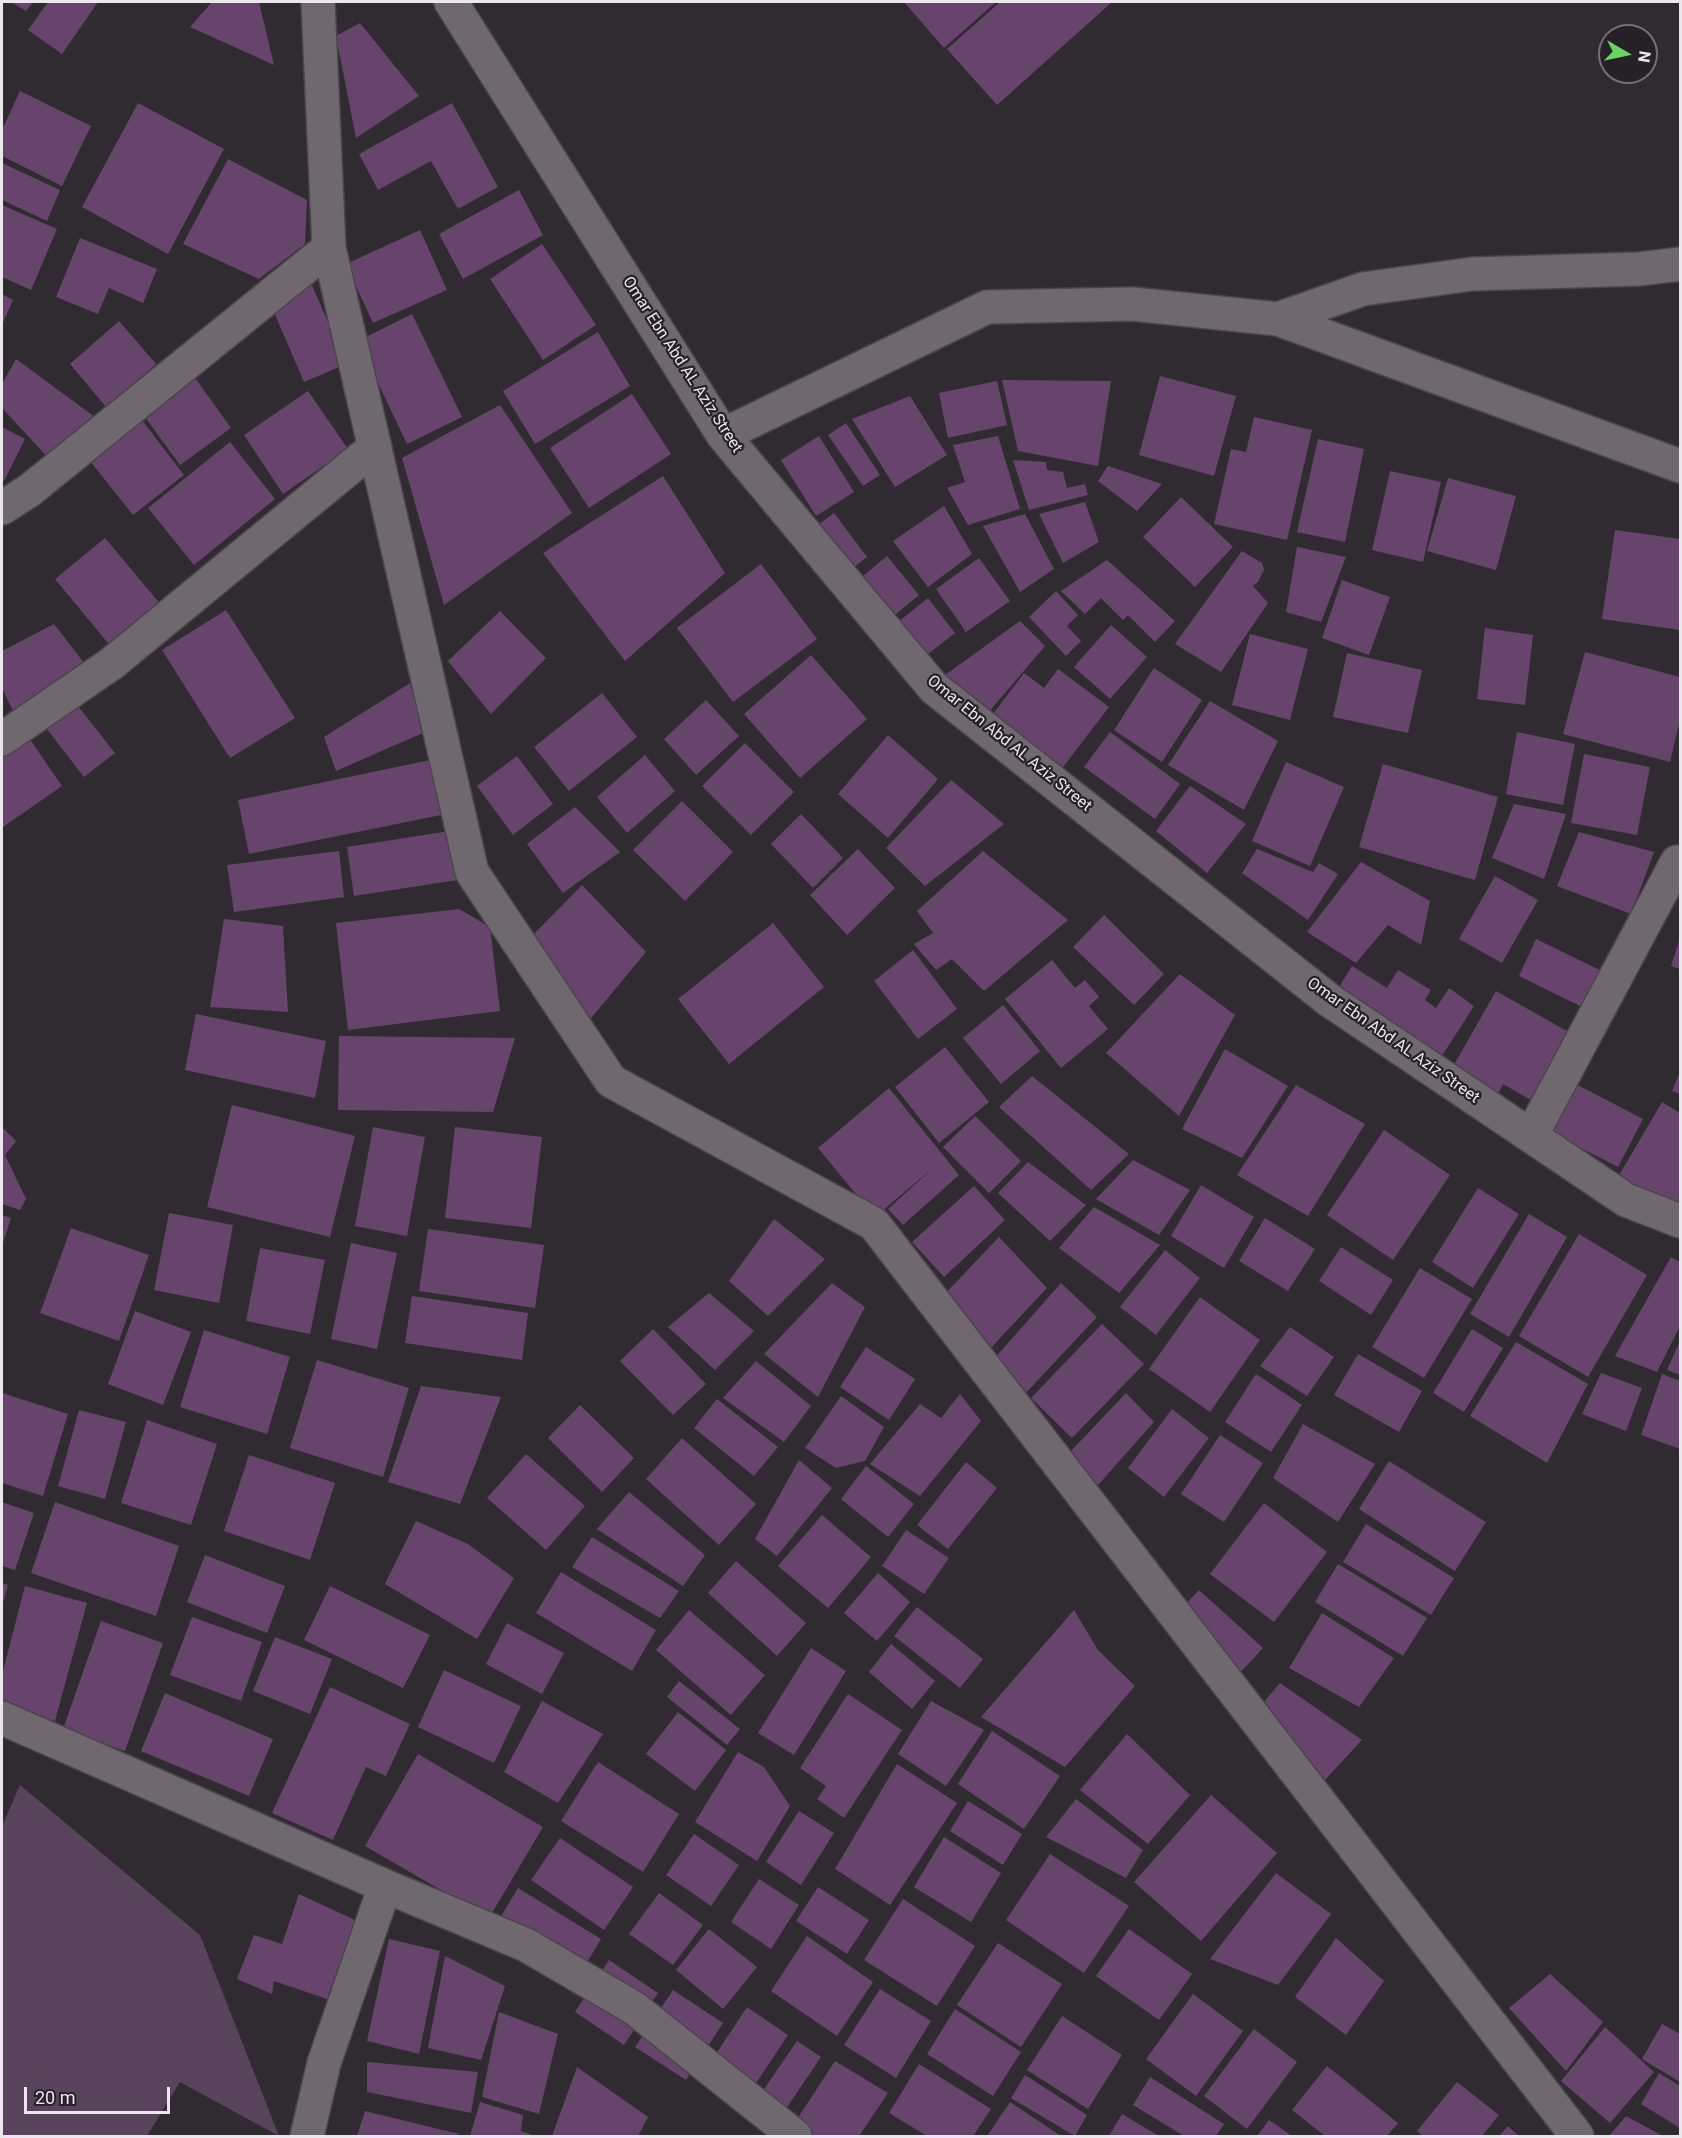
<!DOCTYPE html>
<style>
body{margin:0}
#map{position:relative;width:1682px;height:2138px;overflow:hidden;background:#302b31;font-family:Roboto,sans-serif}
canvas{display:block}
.frame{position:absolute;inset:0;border:3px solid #ebe7ec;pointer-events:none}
.north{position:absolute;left:1598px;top:24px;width:60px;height:60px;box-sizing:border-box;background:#262127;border:2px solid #757076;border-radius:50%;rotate:99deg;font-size:16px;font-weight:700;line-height:24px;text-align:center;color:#ebe7ec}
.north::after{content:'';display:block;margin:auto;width:21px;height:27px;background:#69d464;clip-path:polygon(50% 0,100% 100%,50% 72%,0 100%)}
.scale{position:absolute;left:24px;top:2087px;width:146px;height:27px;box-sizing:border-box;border:3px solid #ebe7ec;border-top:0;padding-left:8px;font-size:18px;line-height:21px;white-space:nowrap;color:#ebe7ec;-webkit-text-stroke:4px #262127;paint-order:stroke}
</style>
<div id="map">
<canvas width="1682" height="2138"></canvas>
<div class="frame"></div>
<div class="north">N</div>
<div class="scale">20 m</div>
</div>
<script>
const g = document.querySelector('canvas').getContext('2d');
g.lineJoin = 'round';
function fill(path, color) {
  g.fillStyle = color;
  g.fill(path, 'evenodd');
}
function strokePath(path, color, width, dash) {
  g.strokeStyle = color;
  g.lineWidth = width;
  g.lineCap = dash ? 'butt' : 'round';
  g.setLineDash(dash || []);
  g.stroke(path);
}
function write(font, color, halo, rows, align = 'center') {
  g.font = font + ' Roboto,sans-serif';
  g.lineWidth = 4.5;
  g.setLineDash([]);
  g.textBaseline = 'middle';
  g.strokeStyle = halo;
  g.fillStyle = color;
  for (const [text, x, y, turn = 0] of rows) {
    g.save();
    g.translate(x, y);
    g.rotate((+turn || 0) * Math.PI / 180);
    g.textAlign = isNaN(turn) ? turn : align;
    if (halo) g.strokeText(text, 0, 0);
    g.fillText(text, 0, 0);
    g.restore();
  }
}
fill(new Path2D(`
 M20,1785l180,150 79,201 -99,-54 -33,54h-145v-310z`), '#59435c');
fill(new Path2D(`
 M11,2h22l-7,9z
 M48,2h50l-36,52 -34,-24z
 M212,2h47l15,63 -84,-38z
 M904,2h92l-52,46z
 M1000,2h112l-115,103 -50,-56z
 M360,23l59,73 -63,42 -20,-102z
 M20,91l71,35 -29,60 -60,-30v-26z
 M138,103l86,46 -56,105 -86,-47z
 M452,103l46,84 -40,22 -27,-48 -53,29 -19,-36z
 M228,159l79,41 -2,44 -46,35 -76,-35z
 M2,163l58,27 -13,31 -45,-21z
 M519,190l24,45 -80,44 -24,-45z
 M2,205l55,24 -26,61 -29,-13z
 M420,230l27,60 -74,33 -27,-59z
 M80,238l77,31 -14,34 -34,-15 -11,26 -42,-17z
 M542,244l54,81 -53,35 -53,-81z
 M312,285l34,79 -42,18 -34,-79z
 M2,294l11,6 -11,25z
 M412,314l50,103 -55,27 -49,-103z
 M119,321l37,43 -50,43 -36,-43z
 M598,332l32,54 -95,58 -32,-53z
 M16,359l79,58 -43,45 -50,-54v-24z
 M193,375l38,53 -51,37 -38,-52z
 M1160,376l76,20 -22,80 -75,-21z
 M1002,380l109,1 -13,85 -80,-15z
 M997,381l10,44 -59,13 -9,-45z
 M308,391l40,58 -65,45 -39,-59z
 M632,394l39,60 -82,54 -39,-60z
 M910,396l37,59 -52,32 -43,-68z
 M500,405l72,108 -128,92 -42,-147z
 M138,415l46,60 -51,40 -47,-59z
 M1254,417l58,13 -25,110 -73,-16 17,-75 15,3z
 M846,423l34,52 -17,11 -35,-51z
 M2,427l23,12 -21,42 -2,-1z
 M819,436l35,56 -38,24 -35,-56z
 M998,436l22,73 -52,16 -21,-37 18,-6 -12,-37z
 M1318,439l46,10 -19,93 -48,-10z
 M230,442l45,57 -81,66 -46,-57z
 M1013,460l33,2 1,8 16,2 4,16 18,-4 3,11 -59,15z
 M1108,466l54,18 -25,27 -39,-30z
 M1390,471l51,11 -18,80 -51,-12z
 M663,476l62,97 -100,88 -82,-108z
 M1448,478l68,18 -20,74 -69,-19z
 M1181,497l52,50 -38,40 -52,-50z
 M1085,502l14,40 -36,21 -24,-49z
 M944,506l28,48 -44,33 -35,-46z
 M834,513l33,44 -23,18 -34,-44z
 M1025,514l29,55 -34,23 -37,-66z
 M1615,530l65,9v91l-78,-11z
 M105,538l57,68 -50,42 -57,-69z
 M1297,547l49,10 -25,65 -35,-10z
 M1242,551l20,12 2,7 -6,12 -5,4 15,17 -47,69 -46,-28z
 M887,556l32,39 -30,25 -32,-39z
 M979,558l31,43 -44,31 -30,-43z
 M1107,560l68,61 -20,21 -27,-27 -5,5 -22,-22 -16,16 -24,-23z
 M761,564l56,75 -84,63 -56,-74z
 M1342,580l48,17 -21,58 -47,-17z
 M1056,591l22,24 -11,11 14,15 -15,15 -37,-39z
 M928,598l27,35 -37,29 -26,-35z
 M226,610l69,108 -65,40 -68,-108z
 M500,611l46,47 -55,56 -43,-53z
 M1020,621l25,25 -58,68 -42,-39z
 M54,624l34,44 -74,45 -12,-25v-37z
 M1111,625l36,32 -37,42 -36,-32z
 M1485,628l48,7 -8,70 -48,-6z
 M1250,634l58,15 -18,71 -58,-15z
 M1585,652l95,25v43l-10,42 -107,-28z
 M1347,653l75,17 -14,63 -75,-16z
 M811,655l56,64 -67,59 -56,-64z
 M1154,668l48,32 -40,62 -48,-32z
 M1058,669l51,38 -52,68 -70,-53 37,-49 20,15z
 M410,683l15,49 -89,39 -12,-34z
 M602,693l35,44 -68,54 -35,-44z
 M706,700l33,36 -43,39 -32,-36z
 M74,701l41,52 -31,24 -41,-53z
 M1210,701l68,40 -34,69 -76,-45z
 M1110,732l70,52 -25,35 -71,-52z
 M1517,732l58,12 -12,61 -57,-11z
 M888,735l50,44 -50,59 -50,-44z
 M29,738l33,48 -59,41 -1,-70z
 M745,743l49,49 -43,43 -49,-49z
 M1584,754l66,13 -13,68 -66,-12z
 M645,755l30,36 -48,42 -30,-36z
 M517,756l36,48 -40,31 -36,-49z
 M440,758l11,55 -202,41 -11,-54z
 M1286,762l58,25 -34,79 -58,-25z
 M1383,764l115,33 -23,83 -116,-33z
 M951,780l53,44 -79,62 -39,-38z
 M1190,786l56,38 -39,49 -51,-42z
 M682,801l51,51 -48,49 -52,-51z
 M1514,804l52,10 -22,65 -52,-21z
 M575,807l45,45 -57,41 -36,-49z
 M801,814l42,44 -30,30 -42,-44z
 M456,830l8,49 -110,17 -7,-49z
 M1579,832l75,20 -23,62 -74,-28z
 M858,849l37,39 -48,47 -37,-40z
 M1257,849l56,23 6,-9 19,11 -30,46 -66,-47z
 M339,851l5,46 -110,15 -7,-47z
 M983,851l85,69 -84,71 -32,-32 -16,11 -22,-26 19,-11 -16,-22z
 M1361,862l69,39 -9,44 -33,-20 -32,38 -49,-31z
 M1495,876l43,24 -36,63 -43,-24z
 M582,885l64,67 -58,70 -56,-86z
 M459,909l31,18 10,84 -152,19 -12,-107z
 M1104,915l60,59 -30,31 -61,-58z
 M224,919l59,7 5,86 -78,-5z
 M773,923l51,64 -95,77 -51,-65z
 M1680,938v31l-9,-3z
 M1536,939l74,36 -18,37 -73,-36z
 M913,950l44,59 -39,30 -44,-58z
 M1052,960l23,28 10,-8 14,17 -10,9 19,23 -47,39 -56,-69z
 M1352,966l35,22 11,-18 33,20 -6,10 11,8 13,-20 25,18 -34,53 -104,-67z
 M1180,974l55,41 -56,101 -73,-63z
 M1496,991l78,44 -38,68 -33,-19 -6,12 -46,-26z
 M1003,1005l37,46 -39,33 -38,-46z
 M196,1014l130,27 -11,57 -130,-28z
 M339,1036l176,2 -22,74 -155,-2z
 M945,1047l44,55 -50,41 -44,-56z
 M1225,1049l63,37 -46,72 -60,-29z
 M1680,1072v22l-8,-3z
 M1032,1076l97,78 -38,36 -92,-83z
 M1568,1080l75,39 -25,48 -74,-38z
 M1296,1085l69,39 -57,92 -71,-41z
 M889,1088l70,87 -56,50 -15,-16 46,-42 -59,50 -57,-69z
 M1662,1102l18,11v88l-5,9 -57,-33z
 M232,1105l123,31 -25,101 -123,-30z
 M975,1116l46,45 -32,32 -46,-46z
 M2,1127l14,14 -11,14 21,44 -6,11 -18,-6z
 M373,1127l52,10 -18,99 -52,-10z
 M455,1127l87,10 -11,91 -86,-10z
 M1384,1130l66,45 -57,85 -66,-45z
 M1133,1160l57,30 -31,45 -63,-36z
 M1028,1162l58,43 -36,36 -52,-48z
 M1201,1185l53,32 -30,51 -53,-32z
 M974,1186l31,34 -61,57 -32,-35z
 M1478,1188l41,26 -46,74 -41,-26z
 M1094,1207l66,38 -41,48 -60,-45z
 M169,1213l64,12 -14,78 -65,-13z
 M1529,1214l38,23 -58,100 -39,-23z
 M2,1215l9,3 -9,28z
 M1265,1218l50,31 -27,42 -49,-30z
 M774,1219l51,40 -57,57 -39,-35z
 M71,1228l78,27 -30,86 -79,-28z
 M428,1229l116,16 -9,63 -116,-17z
 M1579,1234l68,41 -59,102 -69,-41z
 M999,1237l48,51 -60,64 -46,-54z
 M351,1243l46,10 -20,96 -46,-10z
 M1341,1247l52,33 -22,35 -52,-34z
 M260,1248l65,12 -15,74 -64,-13z
 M1165,1250l35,28 -44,57 -36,-28z
 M1671,1257l9,5v64l-23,46 -42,-16z
 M1420,1268l52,31 -48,79 -52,-31z
 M832,1283l33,24 -47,90 -54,-43z
 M1061,1283l36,34 -73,78 -31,-35z
 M709,1293l45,38 -39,39 -47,-43z
 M412,1296l116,17 -6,47 -117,-17z
 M1200,1297l60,43 -50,72 -61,-43z
 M135,1311l56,21 -28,73 -55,-21z
 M1102,1324l42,40 -72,74 -41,-40z
 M1290,1327l44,30 -27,39 -47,-30z
 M653,1329l53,55 -33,31 -53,-54z
 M1472,1329l31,19 -39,64 -31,-19z
 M204,1330l86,27 -23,77 -87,-27z
 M1680,1341v34l-13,-5z
 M1516,1342l72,42 -41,79 -77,-47z
 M866,1347l49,32 -26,41 -49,-33z
 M1358,1354l64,37 -23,41 -65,-37z
 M317,1360l92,28 -26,89 -93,-29z
 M756,1361l55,45 -27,36 -61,-44z
 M1601,1373l41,15 -16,43 -44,-17z
 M1256,1374l46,31 -31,47 -46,-30z
 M1662,1374l18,7v68l-39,-14z
 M421,1386l80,11 -41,107 -72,-22z
 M2,1393l66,21 -25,82 -41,-13z
 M1126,1393l28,29 -71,80 -28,-34z
 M960,1394l21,27 -61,75 -50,-32 50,-60 21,14z
 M841,1396l43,31 -19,34 -29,7 -31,-20z
 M717,1399l61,48 -24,29 -60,-48z
 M580,1405l54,53 -32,34 -54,-54z
 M1172,1409l37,29 -45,59 -36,-29z
 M79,1410l47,12 -21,77 -47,-13z
 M147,1420l70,24 -26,81 -70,-22z
 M1303,1424l72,40 -37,58 -65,-44z
 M1220,1435l43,28 -39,59 -43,-28z
 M682,1438l74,66 -37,41 -73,-66z
 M526,1454l59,52 -39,44 -59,-52z
 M249,1455l86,28 -25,77 -86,-29z
 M799,1460l33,28 -55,68 -22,-17z
 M1389,1461l97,61 -31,49 -96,-62z
 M966,1462l31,26 -49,61 -31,-24z
 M866,1466l48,38 -26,33 -47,-38z
 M629,1492l76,63 -22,31 -86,-57z
 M2,1502l32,11 -19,57 -13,-4z
 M55,1502l124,44 -23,70 -125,-43z
 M1264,1503l63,49 -53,70 -64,-48z
 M822,1515l49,42 -43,51 -50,-42z
 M416,1521l52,23 46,34 -37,61 -92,-55z
 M1366,1524l88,54 -23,37 -88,-53z
 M906,1530l43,28 -25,36 -42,-28z
 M592,1537l87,54 -19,27 -88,-51z
 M205,1555l80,31 -18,47 -80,-31z
 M736,1561l70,62 -29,33 -69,-63z
 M1338,1564l89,54 -24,38 -88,-54z
 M561,1572l95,58 -24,41 -96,-58z
 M878,1573l32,29 -33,39 -33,-28z
 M2,1583l6,2 -6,21z
 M25,1586l62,17 -32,118 -53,-14v-32z
 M330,1586l100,49 -27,53 -99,-48z
 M1199,1590l64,58 -36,39 -54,-69z
 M917,1607l66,52 -23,29 -66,-52z
 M689,1610l76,65 -34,40 -75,-65z
 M1074,1610l24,40 37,36 -70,81 -84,-50z
 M1322,1613l72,45 -35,49 -70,-39z
 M192,1617l70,25 -21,59 -71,-26z
 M101,1621l62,22 -38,108 -62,-22z
 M507,1623l57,30 -22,41 -56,-30z
 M275,1637l57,22 -22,55 -57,-23z
 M891,1644l44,37 -23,28 -43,-37z
 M811,1648l35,23 -52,84 -36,-22z
 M444,1670l77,36 -27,57 -76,-36z
 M679,1681l61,48 -13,16 -60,-48z
 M1280,1683l82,57 -52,56 -64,-73z
 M330,1687l80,37 -24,52 -20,-9 -33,73 -61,-27z
 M165,1693l108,46 -24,57 -108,-45z
 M848,1694l54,36 -58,88 -27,-19 9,-13 -26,-18z
 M542,1701l61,33 -45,69 -54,-31z
 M931,1701l53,29 -38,56 -48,-32z
 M678,1712l48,38 -31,41 -49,-37z
 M992,1731l68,45 -36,53 -66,-45z
 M1127,1734l63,61 -42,49 -68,-54z
 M738,1752l26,15 26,39 -33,55 -62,-39z
 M418,1754l125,73 -54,91 -124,-72z
 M598,1762l81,52 -36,58 -82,-51z
 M897,1764l60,39 -67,102 -55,-36z
 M1211,1795l66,58 -76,88 -67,-59z
 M1076,1799l67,51 -17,28 -80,-41z
 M968,1801l54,33 -19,31 -53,-34z
 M799,1811l35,22 -33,52 -35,-23z
 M694,1834l45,31 -28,41 -45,-31z
 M944,1837l57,36 -30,49 -57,-35z
 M560,1838l73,49 -29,43 -73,-50z
 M1050,1854l79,52 -45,67 -78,-53z
 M1276,1873l55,41 -53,71 -68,-26z
 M759,1879l40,26 -28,44 -40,-27z
 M818,1887l51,33 -22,34 -51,-33z
 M518,1888l83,51 -28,47 -83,-51z
 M659,1893l44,32 -30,40 -44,-31z
 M299,1894l56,26 -28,79 -53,-18 -2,13 -35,-15 17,-44 28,9z
 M903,1899l72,47 -38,60 -73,-46z
 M709,1929l48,38 -34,42 -47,-39z
 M1129,1929l63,45 -33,46 -63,-44z
 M807,1936l66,46 -36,54 -66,-45z
 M1336,1938l48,43 -38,54 -51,-38z
 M389,1939l51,12 -21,103 -52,-13z
 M998,1943l64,41 -41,63 -64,-42z
 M445,1956l60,30 -24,74 -53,-12z
 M609,1960l49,33 -34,52 -49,-33z
 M1550,1974l53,48 -37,49 -57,-63z
 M880,1989l51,32 -35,57 -52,-33z
 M673,1990l50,33 -37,57 -51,-33z
 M1193,1994l50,37 -47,65 -50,-37z
 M747,2007l41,28 -47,71 -41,-28z
 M955,2009l66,43 -28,44 -66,-42z
 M499,2012l59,22 -19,80 -57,-17z
 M1062,2016l60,39 -34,54 -61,-39z
 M1662,2024l18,10v48l-38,-23z
 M1605,2027l49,45 -44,51 -49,-42z
 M1254,2029l43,33 -50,67 -43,-33z
 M797,2041l24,16 -48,71 -24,-17z
 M835,2061l53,32 -29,43h-73z
 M367,2062l111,10 -7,41 -104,-21z
 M919,2064l72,45 -18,27h-46l-38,-23z
 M1327,2066l71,57 -11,13h-62l-33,-26z
 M577,2067l71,50 -10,19h-86z
 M1659,2073l21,13v42l-39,-24z
 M1025,2075l62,40 -12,21 -64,-38z
 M1150,2077l74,47 -8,12h-32l-51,-31z
 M1457,2082l42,33 -17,21h-59l-6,-5z
 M480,2102l43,13 -2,16 14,5h-65z
 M1010,2102l51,34h-74z
 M365,2111l94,23 -1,2h-101z
 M1122,2114l37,22h-50z
 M1626,2116l37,20h-54z
 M1269,2120l23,16h-35z
 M1508,2126l11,10h-20z`), '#67446c');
const minor = new Path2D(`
 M318,2l11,246 143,624 139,209 263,143 703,912
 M451,2l272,433 211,253 395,312 297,200 54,21
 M1278,319l85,-30 109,-15 167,-5 41,-5
 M723,435l264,-128 145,-3 146,15 402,147
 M2,508l28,-18 299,-242
 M2,739l109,-75 264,-217
 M1531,1136l146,-274
 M2,1718l383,168 141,59 108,63 161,128
 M307,2136l17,-73 61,-177`);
strokePath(minor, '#4b464c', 36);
strokePath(minor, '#6f686f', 33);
write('16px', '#ebe7ec', '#262127', [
 ["Omar Ebn Abd AL Aziz Street",682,365,57],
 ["Omar Ebn Abd AL Aziz Street",1009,744,39],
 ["Omar Ebn Abd AL Aziz Street",1393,1041,35]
]);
</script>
